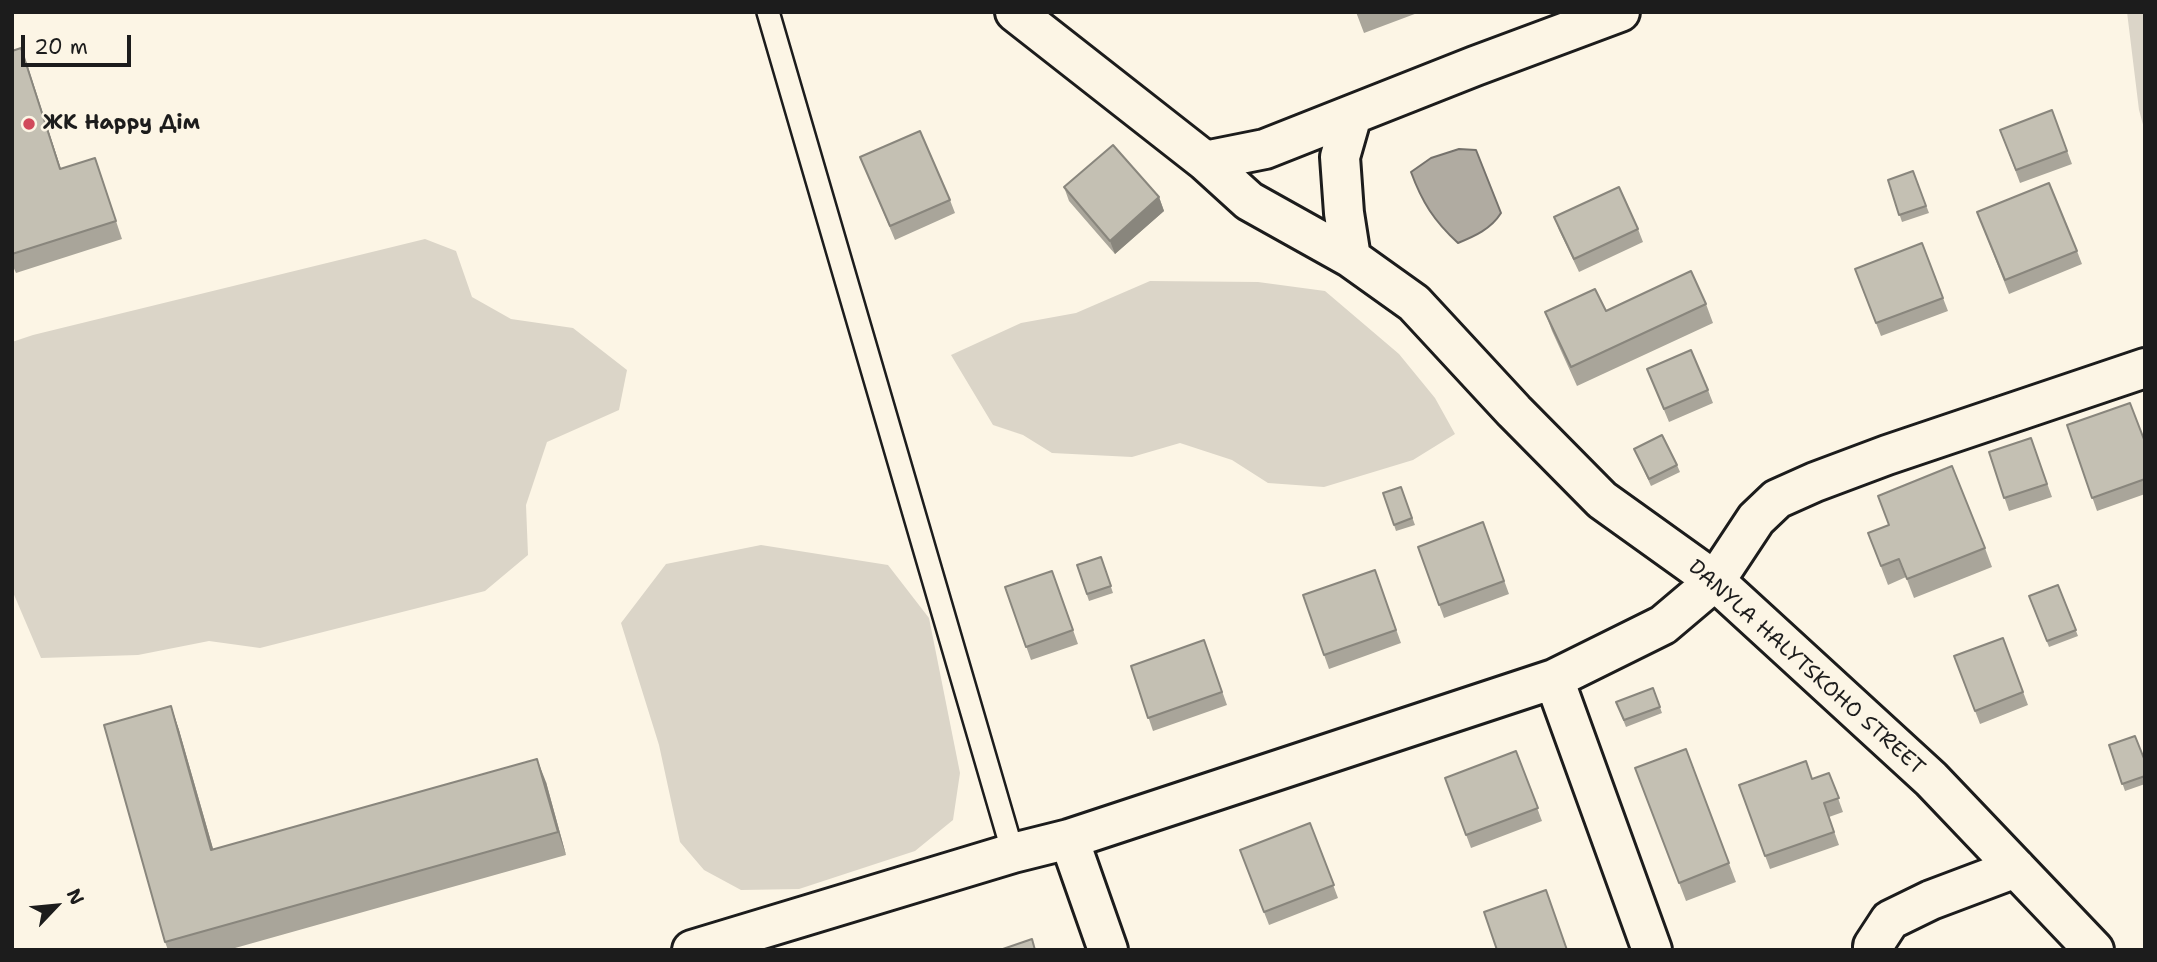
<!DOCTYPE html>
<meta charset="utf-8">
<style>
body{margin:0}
#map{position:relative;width:2157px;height:962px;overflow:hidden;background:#fcf5e5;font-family:"Shantell Sans",sans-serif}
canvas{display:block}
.frame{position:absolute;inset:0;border:14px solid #1c1c1c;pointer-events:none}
.north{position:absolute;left:21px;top:871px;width:70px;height:70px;-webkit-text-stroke:5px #fcf5e5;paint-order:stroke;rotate:64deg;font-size:19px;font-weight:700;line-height:28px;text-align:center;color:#1c1c1c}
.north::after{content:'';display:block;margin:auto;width:24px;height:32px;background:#1c1c1c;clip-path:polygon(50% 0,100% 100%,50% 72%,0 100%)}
.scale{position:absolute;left:21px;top:35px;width:110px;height:32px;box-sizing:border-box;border:4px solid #1c1c1c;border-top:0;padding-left:9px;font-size:21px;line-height:24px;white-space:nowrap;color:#1c1c1c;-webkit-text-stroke:5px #fcf5e5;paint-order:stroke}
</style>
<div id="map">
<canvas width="2157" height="962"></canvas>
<div class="frame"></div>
<div class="north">N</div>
<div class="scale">20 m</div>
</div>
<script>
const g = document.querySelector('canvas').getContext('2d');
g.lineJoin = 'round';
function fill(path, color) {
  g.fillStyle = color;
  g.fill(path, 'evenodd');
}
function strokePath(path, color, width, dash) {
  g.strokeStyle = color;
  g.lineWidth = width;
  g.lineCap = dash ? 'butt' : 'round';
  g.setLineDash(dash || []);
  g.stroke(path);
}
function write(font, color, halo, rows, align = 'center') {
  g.font = font + ' "Shantell Sans",sans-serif';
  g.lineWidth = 5;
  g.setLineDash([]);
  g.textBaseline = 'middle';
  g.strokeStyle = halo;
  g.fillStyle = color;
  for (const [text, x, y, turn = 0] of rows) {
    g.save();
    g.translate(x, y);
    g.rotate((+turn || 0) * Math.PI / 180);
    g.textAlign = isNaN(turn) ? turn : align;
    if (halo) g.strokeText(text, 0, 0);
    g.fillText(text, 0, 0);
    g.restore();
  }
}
fill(new Path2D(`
 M2127,12h18v120l-6,-22z
 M425,239l31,12 16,46 39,22 62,9 54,42 -8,40 -72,32 -21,63 2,50 -43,36 -225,57 -51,-7 -71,14 -97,3 -29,-68v-248l21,-7z
 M1150,281l108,1 67,9 74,63 36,44 20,36 -42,26 -89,27 -56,-4 -36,-23 -52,-17 -48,14 -80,-4 -29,-18 -30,-10 -42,-70 70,-32 55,-10z
 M761,545l127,20 41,53 31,155 -7,47 -38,31 -116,38 -58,1 -37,-20 -24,-28 -21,-97 -38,-122 45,-59z`), '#dbd5c8');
const water = new Path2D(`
 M1459,149l17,1 25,63c-10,16 -26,23 -43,30 -24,-22 -36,-41 -47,-71l20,-14z`);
fill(water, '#b0aba1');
strokePath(water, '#75726c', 2);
const lane = new Path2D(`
 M768,12l245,841`);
const street = new Path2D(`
 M1015,12l190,149 44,40 102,57 63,45 100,108 88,89 113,81 216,198 163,171
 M1205,161l60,-12 210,-83 145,-54
 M1351,258l-7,-45 -4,-56 12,-42
 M1554,679l98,271
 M1069,839l39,111
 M692,950l321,-97 56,-14 485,-160 109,-54 52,-44 41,-62 21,-20 38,-17 72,-27 258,-87
 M1873,950v-4l17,-26 41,-20 85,-32`);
strokePath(lane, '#1c1c1c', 26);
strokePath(street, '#1c1c1c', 44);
strokePath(lane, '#fcf5e5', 21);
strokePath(street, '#fcf5e5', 38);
fill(new Path2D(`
 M1356,12h64l-56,21z
 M21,48l40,121 34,-11 27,81 -106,34 -4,-9v-213z
 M2052,110l20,54 -52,19 -20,-53z
 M860,157l90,43 5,13 -60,27z
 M1913,171l16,42 -27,9 -14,-42z
 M1064,187l95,10 5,14 -49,43 -46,-53z
 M1977,212l100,39 5,13 -73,30z
 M1554,217l84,12 5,13 -64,30 -20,-42z
 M1922,243l26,68 -67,25 -26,-67z
 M1706,304l7,19 -136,63 -25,-55 -7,-19 61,-1z
 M1647,369l61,21 5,13 -44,19z
 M2067,425l78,17v52l-48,17z
 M2031,438l21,59 -43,14 -20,-59z
 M1634,449l43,16 3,7 -29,14z
 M1401,487l14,38 -19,6 -2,-6z
 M1483,522l26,72 -65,24 -26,-71z
 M1868,533l117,15 7,19 -78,31 -8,-21 -18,8z
 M1101,557l12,36 -24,8 -12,-36z
 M1375,570l26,73 -72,26 -26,-74z
 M1052,571l26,73 -47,16 -26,-73z
 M2058,585l20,51 -29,11 -20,-51z
 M2003,638l25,67 -48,19 -26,-68z
 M1204,640l23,65 -74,26 -22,-65z
 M1653,688l9,25 -36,14 -10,-25z
 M171,706l8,24 34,119 333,-67 20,73 -338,95h-60l-3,-8z
 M2109,745l36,16v23l-20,7z
 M1686,749l50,133 -50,19 -51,-133z
 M1516,751l26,70 -71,27 -26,-70z
 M1829,773l14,39 -14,5 10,28 -69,24 -31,-84 73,-6z
 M1310,823l28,75 -69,27 -29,-75z`), '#a9a59a');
fill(new Path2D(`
 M21,48l7,19 39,121 -7,-19z
 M1159,197l5,14 -49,43 -5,-13z
 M171,706l8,24 41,143 -9,-23z
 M537,759l9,23 20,73 -8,-23z`), '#89867d');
const building = new Path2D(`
 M21,48l39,121 35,-11 21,63 -104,33v-203z
 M2052,110l15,41 -51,19 -16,-40z
 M920,131l30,69 -60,26 -30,-69z
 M1113,145l46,52 -49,44 -46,-54z
 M1913,171l13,35 -27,9 -11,-35z
 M2049,183l28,68 -72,29 -28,-68z
 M1619,187l19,42 -64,30 -20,-42z
 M1922,243l21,55 -67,25 -21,-54z
 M1691,271l15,33 -135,63 -26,-55 50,-23 11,22z
 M1691,350l17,40 -44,19 -17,-40z
 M2130,403l15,39v37l-53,19 -25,-73z
 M1662,435l15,30 -28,14 -15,-30z
 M2031,438l16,46 -43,14 -15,-46z
 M1952,466l33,82 -78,31 -8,-20 -18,7 -13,-33 21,-8 -11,-29z
 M1401,487l11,31 -18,7 -11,-32z
 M1483,522l21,59 -65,24 -21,-58z
 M1101,557l10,29 -24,8 -10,-29z
 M1375,570l21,60 -72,25 -21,-60z
 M1052,571l21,59 -47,17 -21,-60z
 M2058,585l18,45 -29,11 -18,-45z
 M2003,638l20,54 -48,19 -21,-55z
 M1204,640l18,52 -74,26 -17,-52z
 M1653,688l7,19 -36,13 -8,-18z
 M171,706l40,144 326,-91 21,73 -393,110 -61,-217z
 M2135,736l10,25v15l-23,8 -13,-39z
 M1686,749l43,114 -50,20 -44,-115z
 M1516,751l22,57 -72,27 -21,-57z
 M1806,761l6,18 17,-6 10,25 -15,5 10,29 -69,24 -26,-71z
 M1310,823l24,62 -70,27 -24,-62z
 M1546,890l21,60h-70l-13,-38z
 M1032,939l3,11h-35z`);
fill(building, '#c4c0b3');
strokePath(building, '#89867d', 2);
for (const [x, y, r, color] of [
 [29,124,7,"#d1495b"]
]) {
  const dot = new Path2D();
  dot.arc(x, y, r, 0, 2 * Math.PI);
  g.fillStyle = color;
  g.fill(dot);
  strokePath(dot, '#fcf5e5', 2.5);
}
write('bold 21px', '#1c1c1c', '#fcf5e5', [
 ["ЖК Happy Дім",43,124]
], 'left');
write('21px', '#1c1c1c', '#fcf5e5', [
 ["DANYLA HALYTSKOHO STREET",1806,668,42]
]);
</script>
